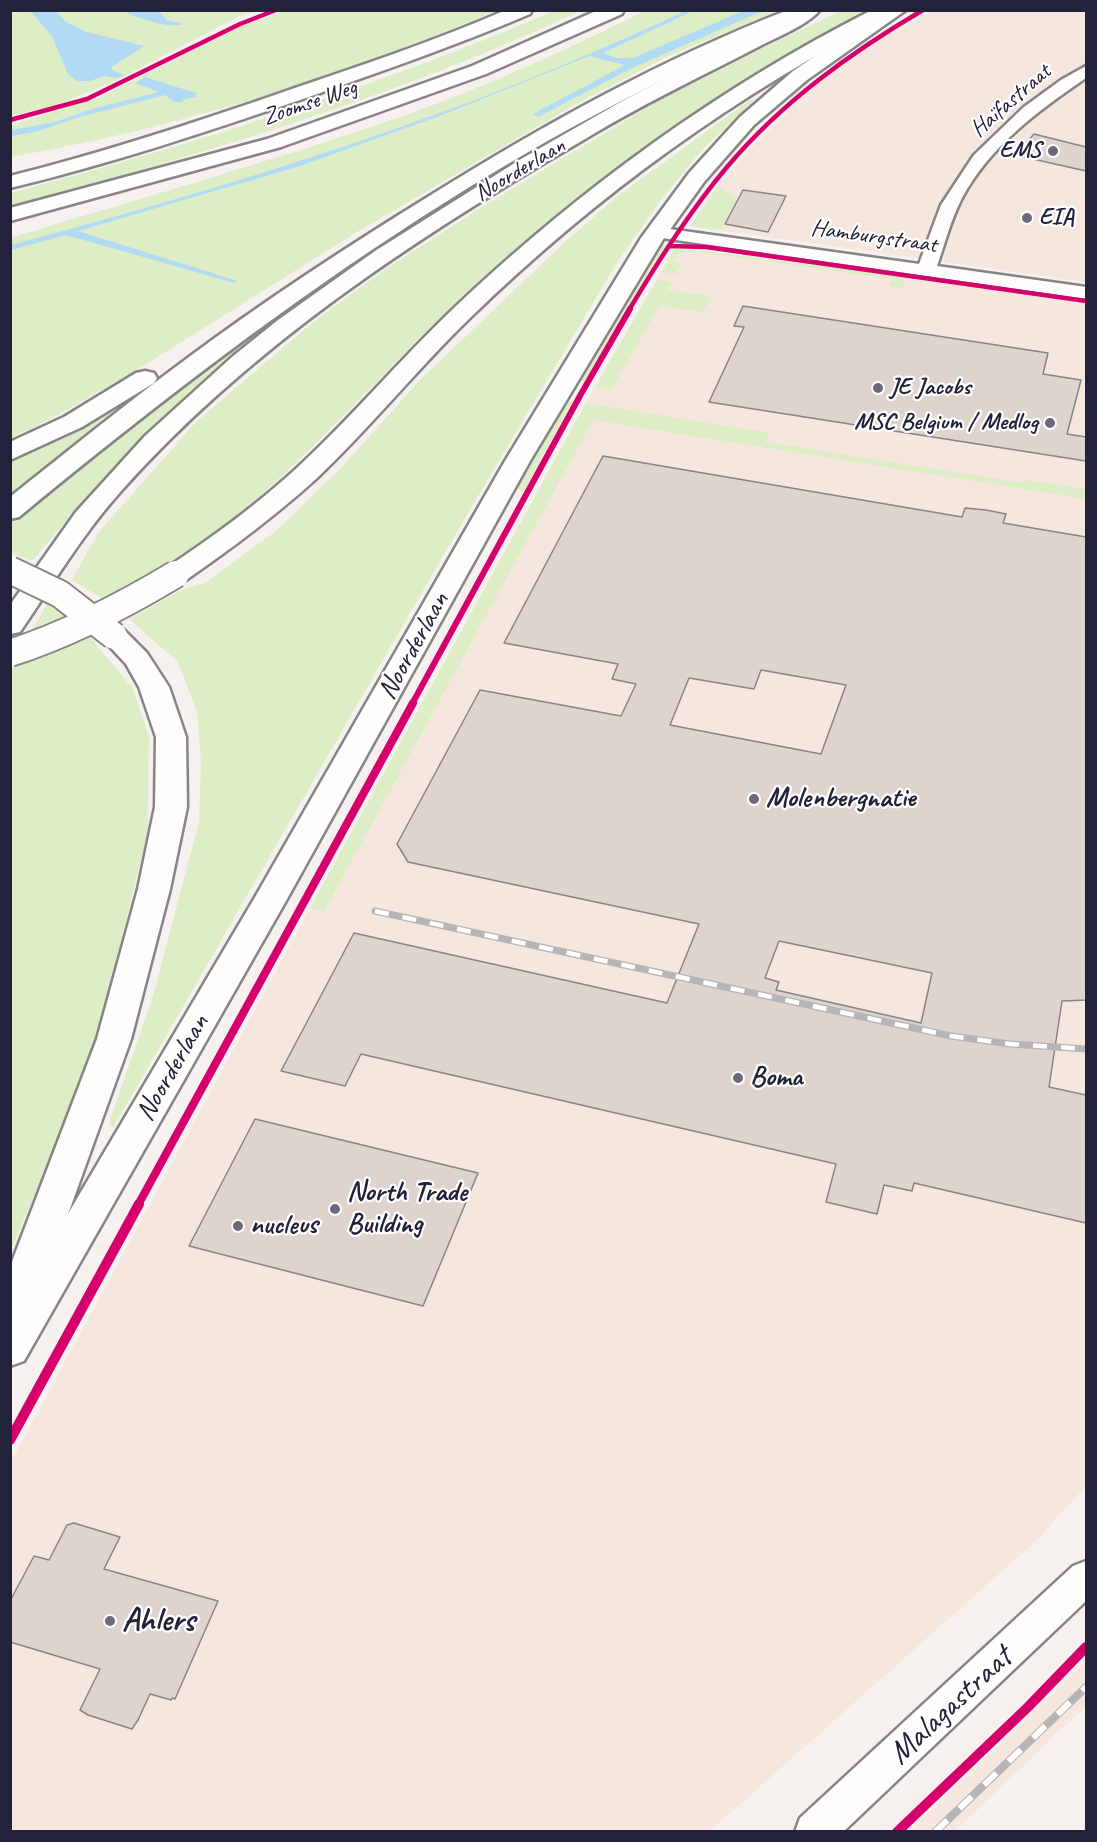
<!DOCTYPE html>
<meta charset="utf-8">
<style>
body{margin:0}
#map{position:relative;width:1097px;height:1842px;overflow:hidden;background:#f6f1ee;font-family:Caveat,sans-serif}
canvas{display:block}
.frame{position:absolute;inset:0;border:12px solid #22223b;pointer-events:none}
</style>
<div id="map">
<canvas width="1097" height="1842"></canvas>
<div class="frame"></div>
</div>
<script>
const g = document.querySelector('canvas').getContext('2d');
g.lineJoin = 'round';
function fill(path, color) {
  g.fillStyle = color;
  g.fill(path, 'evenodd');
}
function strokePath(path, color, width, dash) {
  g.strokeStyle = color;
  g.lineWidth = width;
  g.lineCap = dash ? 'butt' : 'round';
  g.setLineDash(dash || []);
  g.stroke(path);
}
function write(font, color, halo, rows, align = 'center') {
  g.font = font + ' Caveat,sans-serif';
  g.lineWidth = 4.5;
  g.setLineDash([]);
  g.textBaseline = 'middle';
  g.strokeStyle = halo;
  g.fillStyle = color;
  for (const [text, x, y, turn = 0] of rows) {
    g.save();
    g.translate(x, y);
    g.rotate((+turn || 0) * Math.PI / 180);
    g.textAlign = isNaN(turn) ? turn : align;
    if (halo) g.strokeText(text, 0, 0);
    g.fillText(text, 0, 0);
    g.restore();
  }
}
fill(new Path2D(`
 M933,11h153v271l-396,-56 28,-41 32,-36 61,-60 68,-49z
 M674,249l24,1 208,27 180,26v1183l-49,54 -327,291 -699,1v-370l299,-554 276,-505z
 M1086,1661v45l-131,125h-45z`), '#f5e7de');
fill(new Path2D(`
 M289,10l206,1c-155,66 -318,117 -484,146v-32l89,-28 144,-72z
 M10,11h248l-16,4 -129,67 -54,22 -48,12z
 M554,11h26c-181,85 -376,143 -569,195v-13c184,-50 367,-106 543,-182z
 M645,11h132l-108,45 -93,48 -219,128 -217,136 -86,49 -43,21 -1,-200c131,-40 263,-77 393,-122 83,-29 163,-66 242,-105z
 M841,11h28c-147,77 -284,172 -406,285 -78,72 -147,156 -231,223 -40,31 -84,57 -128,81l-32,-20 26,-47 98,-111 116,-99 71,-52 94,-61 191,-115 60,-31z
 M755,99l-54,52 -37,45 -45,63 -164,276 -342,593 -4,-5 44,-127 46,-174 2,-59 -4,-51 -19,-50 -49,-43 54,-30 22,-6 71,-52 64,-62 79,-88 146,-139 54,-47 131,-95z
 M471,185l5,2c-92,52 -181,114 -261,184 -66,57 -126,123 -183,190l-21,-8 -1,-33 244,-194z
 M717,187l20,11 -17,32 -30,-4z
 M668,243l-84,139 -7,-5 82,-131z
 M674,249l24,1 208,27 -4,11 -13,-2 3,-7 -206,-29 -4,5h-6l-4,7 9,2 -5,10 -14,-2z
 M657,280l15,2 -4,8 43,6 -8,16 -44,-6 -47,83 -16,-3z
 M153,382l-142,115v-41z
 M573,401l-50,91 -5,-2v-6l45,-80z
 M586,403l183,30 -3,9 258,41 2,-3 60,9v10l-493,-79 -269,491 -14,-3z
 M47,604l20,13 -36,15z
 M90,637l43,52 16,47 -1,94 -46,189 -55,146 -36,85v-582z`), '#ddedc5');
fill(new Path2D(`
 M130,10l29,1 7,9 18,4c-17,5 -40,-5 -56,-10z
 M30,11h26l10,11 21,10 57,14 -32,21v3l12,5 -7,3 -13,-2 -14,5h-13l-9,-7 -16,-38z
 M685,11h8l-90,42 13,5h17l110,-47h19l-130,57 -94,49 -5,-3 92,-49 -36,-9 -147,59 -142,51 -222,65 160,50 -4,2 -168,-48 -55,15v-5c229,-61 459,-132 674,-234z
 M145,77l51,16v4l-14,3 2,2h-10l-9,-7 -89,23 -37,13 -28,5v-6l44,-8 37,-13 67,-17 -23,-9z`), '#b3daf4');
const building = new Path2D(`
 M1034,134l52,13v24l-71,-16z
 M743,190l43,6 -18,36 -43,-8z
 M743,306l305,47 -5,21 38,6 -14,54 19,3v24l-377,-59 35,-75 -10,-1z
 M603,456l359,61 3,-9 21,2 20,4 -3,9 83,14v463l-24,1 -13,86 37,8v128l-172,-40 -2,8 -28,-6 -7,29 -51,-12 10,-38 -475,-110 -16,32 -64,-15 73,-138 313,70 32,-79 -291,-62 -11,-18 83,-154 141,26 15,-32 -24,-5 6,-15 -114,-21zM761,670l85,15 -25,69 -151,-29 19,-47 65,11zM779,941l153,32 -11,50 -145,-33 3,-8 -14,-4z
 M255,1119l223,54 -55,133 -234,-60z
 M74,1523l46,14 -16,32 114,32 -43,98 -3,-1 -1,2 -21,-6 -12,26 -6,9 -44,-14 -8,-5 20,-41 -90,-27v-41l24,-45 15,4 18,-35z`);
fill(building, '#dfd4cd');
strokePath(building, '#868487', 1.5);
const minor = new Path2D(`
 M1086,66v12c-47,32 -96,68 -124,120 -11,21 -17,45 -25,68l149,21v12l-431,-62 -6,-1 -3,-4 3,-4 6,-1 264,37 22,-59 33,-50 50,-48 37,-27z
 M1086,1561v40l-243,231h-48l5,-14 273,-252z`);
const primary = new Path2D(`
 M884,10h22l-99,70 -53,45 -50,57 -40,56 -134,223 -243,438 -263,462 -14,5v-54l244,-413 251,-438 136,-223 48,-65 51,-56 53,-46z`);
const trunk = new Path2D(`
 M797,10h23c-12,15 -45,28 -62,37 -58,30 -117,58 -173,92 -167,97 -333,206 -463,351 -39,43 -69,94 -102,142l-10,2v-29l66,-93 69,-76 87,-79 46,-37 97,-69 146,-92 103,-59z`);
const motorway = new Path2D(`
 M506,10h26l-2,4c-75,32 -151,58 -227,85 -97,33 -193,65 -293,89v-12c95,-24 187,-54 279,-86 73,-25 146,-49 217,-80z
 M598,10h26l-2,4 -136,60 -205,73 -271,74v-13l257,-69 205,-73z
 M788,10h27l-2,4c-293,114 -553,304 -794,503l-9,2v-22c59,-47 118,-95 179,-140 78,-58 159,-111 242,-162 114,-71 231,-136 357,-185z
 M872,10h24l-2,4c-157,79 -297,181 -423,303 -54,52 -101,111 -155,162 -41,37 -85,70 -130,101l-10,2 -10,-2 -4,-6 4,-6c47,-31 92,-64 133,-102 55,-51 102,-108 156,-159 125,-118 263,-219 417,-297z
 M145,371l9,2 3,5 -3,5 -72,44 -72,33v-18l54,-25 72,-44z
 M114,627l10,3 23,23 22,34 17,50 1,70 -17,82 -39,150 -101,281 -6,12 -14,4v-69l87,-228 41,-150 17,-82 1,-70 -17,-50 -13,-23 -26,-28 4,-6z`);
strokePath(minor, '#868487', 5);
strokePath(primary, '#868487', 5);
strokePath(trunk, '#868487', 5);
strokePath(motorway, '#868487', 5);
fill(minor, '#fefdfc');
fill(primary, '#fefdfc');
fill(trunk, '#fefdfc');
fill(motorway, '#fefdfc');
const railFar1 = new Path2D(`
 M375,911l576,125 59,8 76,5`);
const rail = new Path2D(`
 M935,1832l151,-145`);
strokePath(railFar1, '#b5b5b8', 7);
strokePath(rail, '#b5b5b8', 8);
strokePath(railFar1, '#fff', 4.5, [14]);
strokePath(rail, '#fff', 6, [17]);
const motorwayBridge = new Path2D(`
 M10,570l50,24 54,42
 M10,653c59,-19 113,-47 166,-79`);
strokePath(motorwayBridge, '#868487', 30, []);
strokePath(motorwayBridge, '#fefdfc', 26);
strokePath(new Path2D(`
 M10,120l77,-21 153,-75 36,-14
 M670,246l36,1 380,54
 M629,310c30,-50 61,-99 98,-143 55,-65 123,-114 196,-157`), '#d6006c', 4.5);
strokePath(new Path2D(`
 M412,704l169,-310 49,-85`), '#d6006c', 6);
strokePath(new Path2D(`
 M138,1205l275,-502`), '#d6006c', 8);
strokePath(new Path2D(`
 M10,1440l129,-236
 M897,1832l131,-125 58,-60`), '#d6006c', 10);
for (const [x, y, r, color] of [
 [1053,151,6,"#6c6a7a"],
 [1027,218,6,"#6c6a7a"],
 [878,388,6,"#6c6a7a"],
 [1050,423,6,"#6c6a7a"],
 [754,799,6,"#6c6a7a"],
 [738,1078,6,"#6c6a7a"],
 [335,1209,6,"#6c6a7a"],
 [238,1226,6,"#6c6a7a"],
 [110,1621,6,"#6c6a7a"]
]) {
  const dot = new Path2D();
  dot.arc(x, y, r, 0, 2 * Math.PI);
  g.fillStyle = color;
  g.fill(dot);
  strokePath(dot, '#fff', 2);
}
write('24px', '#22223b', '#fff', [
 ["Haïfastraat",1011,101,-41],
 ["Zoomse Weg",310,103,-19],
 ["Noorderlaan",520,170,-31],
 ["Hamburgstraat",874,237,8]
]);
write('bold 24px', '#22223b', '#fff', [
 ["EMS",1041,151],
 ["EIA",1039,218,"left"],
 ["JE Jacobs",890,388,"left"],
 ["MSC Belgium / Medlog",1038,423]
], 'right');
write('28px', '#22223b', '#fff', [
 ["Noorderlaan",414,646,-61],
 ["Noorderlaan",173,1068,-60]
]);
write('bold 28px', '#22223b', '#fff', [
 ["Molenbergnatie",766,799],
 ["Boma",750,1078],
 ["North Trade",347,1193],
 ["Building",347,1225],
 ["nucleus",250,1226]
], 'left');
write('bold 33px', '#22223b', '#fff', [
 ["Ahlers",122,1621]
], 'left');
write('33px', '#22223b', '#fff', [
 ["Malagastraat",951,1706,-43]
]);
</script>
